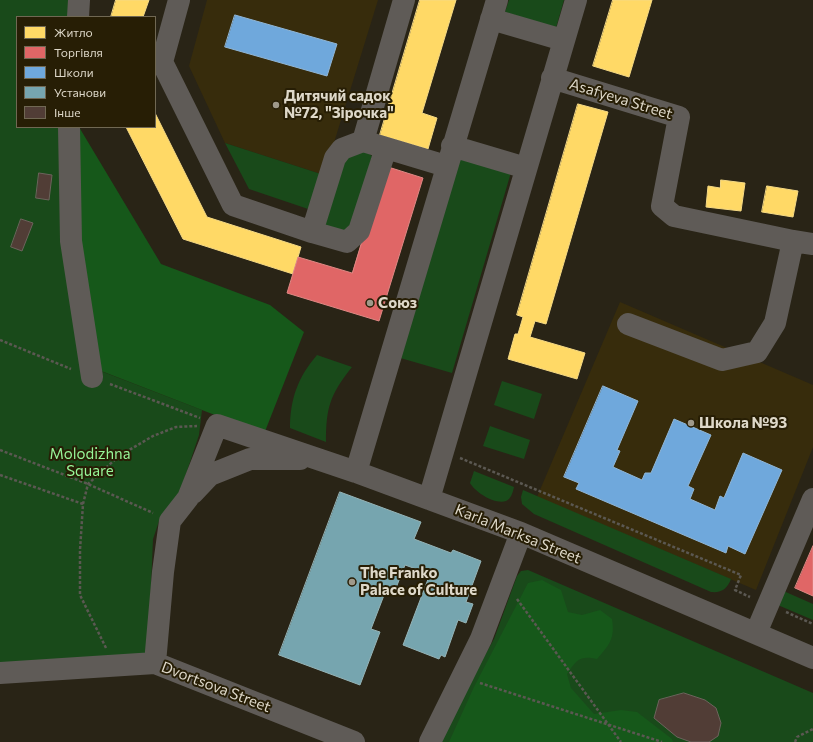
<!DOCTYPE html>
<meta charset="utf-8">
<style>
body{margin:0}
#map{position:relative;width:813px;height:742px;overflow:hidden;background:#292416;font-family:Commissioner,sans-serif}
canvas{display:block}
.legend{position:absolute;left:16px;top:16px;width:140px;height:112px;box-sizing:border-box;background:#271e05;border:1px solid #706853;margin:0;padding:5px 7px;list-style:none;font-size:12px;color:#ded8c9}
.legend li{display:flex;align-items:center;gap:8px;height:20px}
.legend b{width:20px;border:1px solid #706853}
</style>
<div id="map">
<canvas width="813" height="742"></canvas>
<ul class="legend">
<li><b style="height:11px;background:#ffd966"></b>Житло</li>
<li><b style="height:11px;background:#e06666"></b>Торгівля</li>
<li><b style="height:11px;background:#6fa8dc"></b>Школи</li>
<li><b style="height:11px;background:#76a5af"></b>Установи</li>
<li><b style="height:11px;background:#513d36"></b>Інше</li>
</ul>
</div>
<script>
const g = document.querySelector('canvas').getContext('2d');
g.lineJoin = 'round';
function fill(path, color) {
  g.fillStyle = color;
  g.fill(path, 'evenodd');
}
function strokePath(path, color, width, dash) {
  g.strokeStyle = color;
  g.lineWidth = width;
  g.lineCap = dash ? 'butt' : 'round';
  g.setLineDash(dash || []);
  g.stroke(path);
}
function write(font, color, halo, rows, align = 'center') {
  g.font = font + ' Commissioner,sans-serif';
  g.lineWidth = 4;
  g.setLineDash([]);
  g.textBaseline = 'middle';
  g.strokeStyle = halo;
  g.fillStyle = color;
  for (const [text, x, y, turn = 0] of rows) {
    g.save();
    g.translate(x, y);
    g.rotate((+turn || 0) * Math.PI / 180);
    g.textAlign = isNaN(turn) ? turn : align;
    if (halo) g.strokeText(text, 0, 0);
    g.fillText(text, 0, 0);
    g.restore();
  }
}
fill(new Path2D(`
 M207,0h171l-54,175 -99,-32 -36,-77z
 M620,302l193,83v62l-57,143 -219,-93z`), '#372c0c');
fill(new Path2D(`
 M0,0h70l-1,17h-52v110h46l22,238 117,45 -3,25 -20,60 -20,26 -6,18 -5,119 -148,9z
 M509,0h55l-8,28 -51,-16z
 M225,143l99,32 -10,36 -65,-22z
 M366,151l6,5 -18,67 -11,8 -14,1 -7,-12 21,-66z
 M458,153l54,16 -60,204 -55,-16z
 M317,355l35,12c-22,28 -26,40 -26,75l-36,-14c0,-29 8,-51 27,-73z
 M502,381l40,13 -8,25 -40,-14z
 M490,426l40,14 -6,19 -41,-13z
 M474,471l40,16c-1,5 -3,12 -8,14 -11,4 -31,-9 -36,-18z
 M523,490l208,89c-4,10 -9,14 -20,13l-177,-78 -12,-10 -1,-7z
 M528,570l285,123v49h-377l58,-103 23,-63 4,-5z
 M779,589l34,15v16l-40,-17z`), '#194a1a');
fill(new Path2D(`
 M79,127l82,137 109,41 34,27 -40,102 -168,-65 -20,-128z
 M542,580l19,10 7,22 14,3 18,-5 12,9c3,19 -2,25 -15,40 -17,-4 -21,1 -30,15l4,14 23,26 27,-4 16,2 35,27 1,3h-224l25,-55 54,-104z`), '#16581a');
const homes = new Path2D(`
 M116,0h33l-6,17h-32z
 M420,0h36l-34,113 15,5 -9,31 -48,-14z
 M613,0h39l-23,77 -36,-11z
 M578,104l30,8 -62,212 -11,-3 -5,16 55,16 -8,26 -69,-20 7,-25h3l5,-17 -6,-2z
 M155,113l52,104 94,30 -8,27 -110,-35 -57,-112h29z
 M721,180l24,3 -4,28 -35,-4 2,-21 12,2z
 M767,186l31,5 -5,26 -31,-5z`);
fill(homes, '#ffd966');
strokePath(homes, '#f5d984', 1);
const shops = new Path2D(`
 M385,166l38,12 -44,143 -92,-28 11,-36 54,16z
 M813,546v50l-18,-8z`);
fill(shops, '#e06666');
strokePath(shops, '#df8884', 1);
const schools = new Path2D(`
 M235,15l102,29 -10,32 -102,-29z
 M603,386l35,15 -21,49 3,1 -7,16 29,13 3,-7h6l23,-54 37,16 -23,51 6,3 -4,10 25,11 5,-14 4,2 19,-45 39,17 -37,84 -17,-8 -2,7 -150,-64 3,-6 -15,-6z`);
fill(schools, '#6fa8dc');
strokePath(schools, '#90b6d6', 1);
const public = new Path2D(`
 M340,492l81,30 -7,17 37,14 2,-3 28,11 -15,41 7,2 -7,19 -8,-3 -13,37 -4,-2 -2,4 -36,-14 27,-71 -25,-9 -11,28 -8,-3 -15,39 9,3 -20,53 -81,-30z`);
fill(public, '#76a5af');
strokePath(public, '#95b4b7', 1);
const building = new Path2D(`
 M39,173l13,2 -3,25 -13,-2z
 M21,219l12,4 -11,28 -11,-4z
 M684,693l21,7 11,8 5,15 -3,13 -9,6h-18l-14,-5 -23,-19 5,-18z`);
fill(building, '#513d36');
strokePath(building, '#6c635c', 1);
strokePath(new Path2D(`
 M0,340l71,29
 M110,384l90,34
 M0,450l88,34 65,29
 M460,458l281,117 -6,15 15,7
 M0,475l83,29
 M517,599l104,143
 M786,612l27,12
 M106,648l-26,-53v-45l3,-46 5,-20 31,-28 34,-20 23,-9 21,-1
 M480,683l182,59
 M795,742l2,-5 16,-8`), '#5b5852', 2.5, [3, 2]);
strokePath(new Path2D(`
 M179,0l-17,62 71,143 79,27
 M404,0l-41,141 83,25
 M78,17l1,-17
 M491,19l72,21
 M552,78l127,39 -17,89 12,10 119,25
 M69,127l2,114 21,136
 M363,141l-21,8 -7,9 -23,74 35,10 12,-11 27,-83
 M452,146l74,22
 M628,324l94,36 35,-8 18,-29 18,-82 20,3
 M356,472l141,-472
 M193,493l17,-18 40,-16h50
 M429,499l147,-499
 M756,633l57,-134
 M155,663l8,-91 7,-51 18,-23 29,-73 139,47 165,61 292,125
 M0,673l155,-10 199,79
 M430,742l51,-103 40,-106`), '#5f5b57', 22);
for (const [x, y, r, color] of [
 [276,105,4,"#9f998a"],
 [370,303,4,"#9f998a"],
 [691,423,4,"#9f998a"],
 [352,582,4,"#9f998a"]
]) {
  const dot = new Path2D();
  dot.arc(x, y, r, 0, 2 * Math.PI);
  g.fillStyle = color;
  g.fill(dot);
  strokePath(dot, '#271e05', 1.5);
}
write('bold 15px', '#ded8c9', '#271e05', [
 ["Дитячий садок",284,96],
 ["№72, \"Зірочка\"",284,113],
 ["Союз",378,303],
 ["Школа №93",699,423],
 ["The Franko",360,573],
 ["Palace of Culture",360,590]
], 'left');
write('15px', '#ded8c9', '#271e05', [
 ["Asafyeva Street",621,99,17],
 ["Karla Marksa Street",518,534,22],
 ["Dvortsova Street",216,687,21]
]);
write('15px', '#97f698', '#271e05', [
 ["Molodizhna",90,454],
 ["Square",90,471]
]);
</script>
